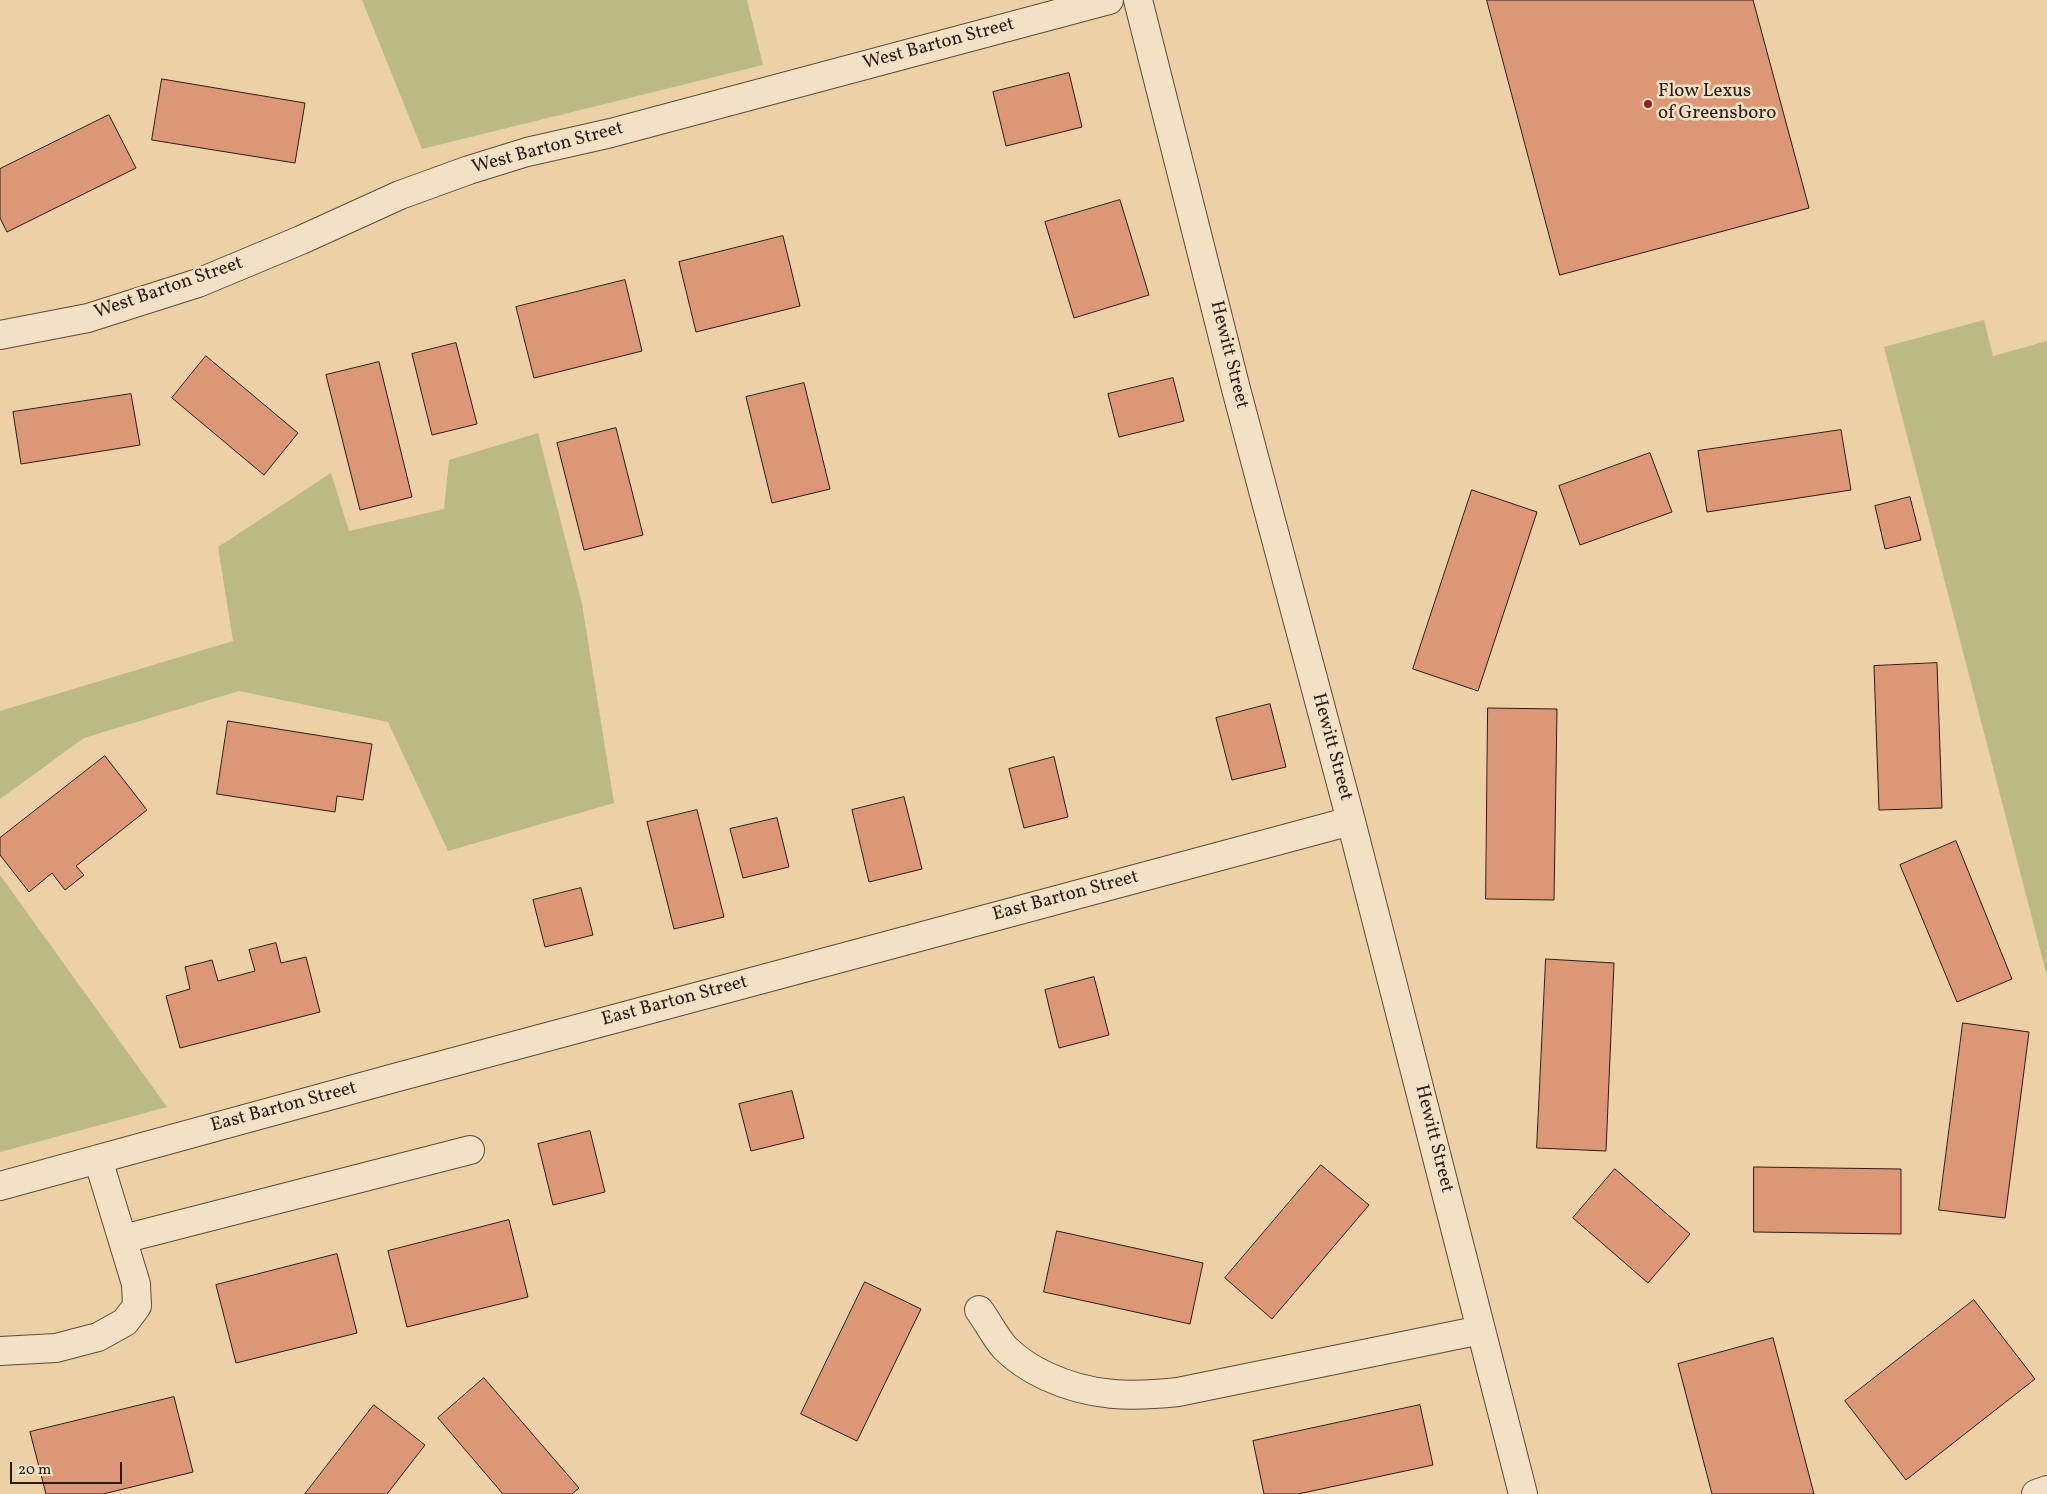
<!DOCTYPE html>
<style>
body{margin:0}
#map{position:relative;width:2047px;height:1494px;overflow:hidden;background:#edd1a6;font-family:Vollkorn,serif}
canvas{display:block}
.scale{position:absolute;left:10px;top:1462px;width:112px;height:22px;box-sizing:border-box;border:2px solid #2d1c15;border-top:0;padding-left:6px;font-size:15px;line-height:18px;white-space:nowrap;color:#2d1c15;-webkit-text-stroke:4px #f3e1c5;paint-order:stroke}
</style>
<div id="map">
<canvas width="2047" height="1494"></canvas>
<div class="scale">20 m</div>
</div>
<script>
const g = document.querySelector('canvas').getContext('2d');
g.lineJoin = 'round';
function fill(path, color) {
  g.fillStyle = color;
  g.fill(path, 'evenodd');
}
function strokePath(path, color, width, dash) {
  g.strokeStyle = color;
  g.lineWidth = width;
  g.lineCap = dash ? 'butt' : 'round';
  g.setLineDash(dash || []);
  g.stroke(path);
}
function write(font, color, halo, rows, align = 'center') {
  g.font = font + ' Vollkorn,serif';
  g.lineWidth = 5;
  g.setLineDash([]);
  g.textBaseline = 'middle';
  g.strokeStyle = halo;
  g.fillStyle = color;
  for (const [text, x, y, turn = 0] of rows) {
    g.save();
    g.translate(x, y);
    g.rotate((+turn || 0) * Math.PI / 180);
    g.textAlign = isNaN(turn) ? turn : align;
    if (halo) g.strokeText(text, 0, 0);
    g.fillText(text, 0, 0);
    g.restore();
  }
}
fill(new Path2D(`
 M362,0h385l16,65 -341,84z
 M1984,320l9,36 54,-15v635l-163,-629z
 M538,433l44,171 32,199 -166,48 -60,-129 -149,-31 -155,47 -84,61v-88l233,-70 -15,-94 113,-74 18,58 95,-22 5,-49z
 M0,875l167,232 -167,45z`), '#bcba84');
const building = new Path2D(`
 M1487,0h266l56,208 -249,67z
 M1069,73l13,54 -76,19 -13,-54z
 M162,79l143,24 -10,60 -143,-23z
 M109,115l27,53 -129,64 -7,-14v-49z
 M1120,200l29,95 -75,23 -29,-96z
 M783,236l17,70 -104,26 -17,-70z
 M625,280l17,71 -108,27 -18,-71z
 M456,343l21,81 -45,11 -20,-81z
 M206,356l92,77 -34,42 -92,-77z
 M379,362l33,135 -52,13 -34,-135z
 M1173,378l11,43 -65,16 -11,-43z
 M804,383l26,106 -58,14 -26,-106z
 M131,394l9,51 -119,19 -8,-52z
 M616,428l27,107 -59,15 -27,-107z
 M1841,430l10,60 -144,22 -9,-61z
 M1650,453l22,59 -92,33 -21,-59z
 M1472,490l65,22 -59,179 -65,-22z
 M1910,497l11,43 -36,9 -10,-43z
 M1937,663l5,145 -63,2 -5,-144z
 M1270,704l16,63 -54,13 -16,-62z
 M1488,708l69,1 -3,191 -68,-1z
 M228,721l144,23 -9,56 -26,-4 -2,16 -118,-18z
 M105,756l42,54 -71,56 8,9 -19,15 -13,-17 -23,19 -29,-37v-17z
 M1054,757l14,60 -44,11 -15,-59z
 M904,797l18,72 -53,13 -17,-72z
 M697,810l27,107 -50,12 -27,-107z
 M777,818l12,49 -46,11 -13,-49z
 M1956,841l56,138 -55,23 -57,-137z
 M581,888l12,47 -48,12 -12,-47z
 M276,943l5,20 25,-6 14,55 -140,36 -14,-52 24,-7 -5,-22 27,-7 6,21 37,-10 -6,-21z
 M1546,959l68,4 -8,188 -69,-3z
 M1094,977l15,58 -50,13 -14,-58z
 M1963,1023l66,9 -24,186 -66,-8z
 M792,1091l12,47 -53,13 -12,-47z
 M590,1131l15,61 -52,13 -15,-61z
 M1321,1165l48,40 -97,114 -47,-41z
 M1754,1167l147,2v65l-147,-2z
 M1615,1169l75,65 -42,49 -75,-65z
 M509,1220l19,77 -121,30 -19,-76z
 M1057,1231l146,32 -13,61 -146,-32z
 M337,1254l20,79 -121,30 -20,-78z
 M865,1282l56,27 -64,132 -56,-27z
 M1974,1300l61,79 -129,101 -61,-79z
 M1773,1338l41,156h-102l-34,-130z
 M484,1378l95,110 -7,6h-69l-65,-76z
 M174,1397l19,75 -90,22h-57l-16,-62z
 M374,1405l51,40 -38,49h-82z
 M1420,1405l13,60 -135,29h-34l-11,-53z`);
fill(building, '#dc9776');
strokePath(building, '#2d1c15', 1);
const minor = new Path2D(`
 M1138,0l98,389 115,432 172,673
 M0,335l88,-17 110,-35 103,-43 99,-45 69,-25 58,-18 84,-19 498,-133
 M0,1186l398,-109 953,-256
 M123,1239l347,-89
 M979,1310c9,12 16,27 26,38 12,12 26,21 41,28 45,21 84,21 132,16l303,-62
 M0,1351l56,-3 42,-11 27,-15 12,-16 -1,-22 -38,-125
 M2036,1494l11,-4`);
strokePath(minor, '#5d4939', 30);
strokePath(minor, '#f3e1c5', 28);
for (const [x, y, r, color] of [
 [1648,104,5,"#8f2418"]
]) {
  const dot = new Path2D();
  dot.arc(x, y, r, 0, 2 * Math.PI);
  g.fillStyle = color;
  g.fill(dot);
  strokePath(dot, '#f3e1c5', 2);
}
write('19px', '#2d1c15', '#f3e1c5', [
 ["West Barton Street",939,45,-15],
 ["West Barton Street",548,149,-15],
 ["West Barton Street",169,289,-19],
 ["Hewitt Street",1228,355,76],
 ["Hewitt Street",1331,747,75],
 ["East Barton Street",1066,897,-15],
 ["East Barton Street",675,1002,-15],
 ["East Barton Street",284,1108,-15],
 ["Hewitt Street",1433,1139,76]
]);
write('19px', '#2d1c15', '#f3e1c5', [
 ["Flow Lexus",1658,93],
 ["of Greensboro",1658,115]
], 'left');
</script>
